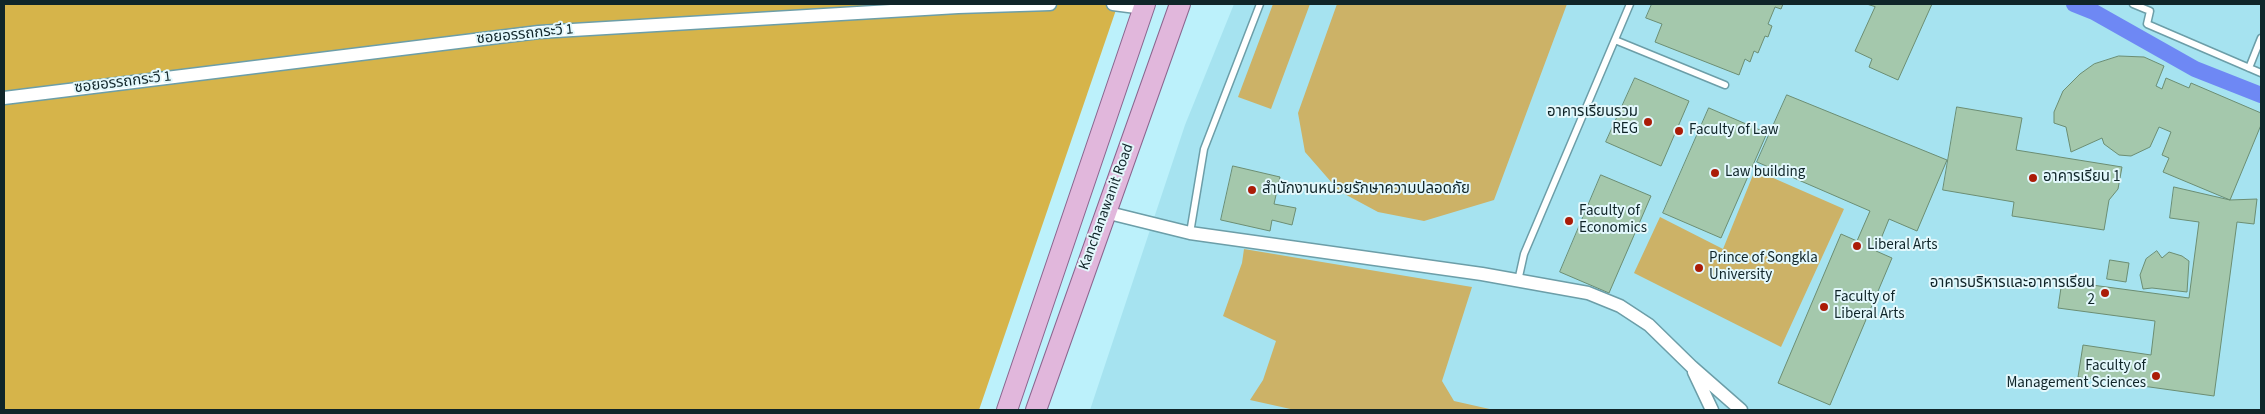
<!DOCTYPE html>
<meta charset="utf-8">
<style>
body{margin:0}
#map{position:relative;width:2265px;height:414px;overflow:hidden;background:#bcf1fb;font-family:"Source Sans 3",sans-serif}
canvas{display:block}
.frame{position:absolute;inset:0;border:5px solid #102529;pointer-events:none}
</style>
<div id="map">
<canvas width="2265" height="414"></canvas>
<div class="frame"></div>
</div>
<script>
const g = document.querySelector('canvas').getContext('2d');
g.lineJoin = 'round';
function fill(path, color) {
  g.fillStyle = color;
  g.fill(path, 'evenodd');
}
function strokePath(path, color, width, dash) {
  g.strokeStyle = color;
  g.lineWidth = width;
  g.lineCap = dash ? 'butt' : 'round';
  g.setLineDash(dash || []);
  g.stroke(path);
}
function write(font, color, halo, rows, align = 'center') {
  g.font = font + ' "Source Sans 3","Noto Sans Thai",sans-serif';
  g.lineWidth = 4;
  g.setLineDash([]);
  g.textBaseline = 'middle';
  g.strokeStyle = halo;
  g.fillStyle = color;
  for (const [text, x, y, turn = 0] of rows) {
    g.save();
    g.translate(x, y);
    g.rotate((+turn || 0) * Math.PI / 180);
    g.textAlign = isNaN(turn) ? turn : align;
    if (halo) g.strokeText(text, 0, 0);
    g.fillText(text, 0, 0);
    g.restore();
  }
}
fill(new Path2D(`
 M1234,4h1027v406h-1171l95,-285z`), '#a6e3f0');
fill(new Path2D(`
 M1273,4h37l-39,105 -33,-12z
 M1337,4h230l-73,196 -70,21 -46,-9 -39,-21 -34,-39 -7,-39z
 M1755,170l89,39 -63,138 -147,-74 26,-56 63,32z
 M1244,249l228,38 -30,94 12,20 40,9h-199l-45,-10 13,-20 13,-39 -53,-25 19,-53z`), '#ccb267');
fill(new Path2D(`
 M4,4h1114l-139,406h-975z`), '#d6b44a');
strokePath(new Path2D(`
 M2074,4l20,8 101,57 66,26`), '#6e88f4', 16);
const building = new Path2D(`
 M1652,4h131l-2,5 -6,-2 -7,17 4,2 -4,11 -3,-1 -7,17 -4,-2 -4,11 -5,-3 -6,16 -84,-33 7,-18 -16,-6z
 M1867,4h65l-34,76 -29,-13 3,-8 -17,-8 20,-44z
 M2119,56l25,1 20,9 -8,20 6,3 4,-11 23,10 2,-5 70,30v12l-31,75 -67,-28 6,-14 -7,-3 9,-23 -12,-5 -9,20 -19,9 -12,-1 -15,-11 -2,-6 -31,14 -5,-25 -12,-4v-11l9,-21 17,-17 14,-10z
 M1635,78l54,23 -28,65 -55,-24z
 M1787,95l160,65 -30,71 -28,-12 -13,32 16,7 -62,147 -52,-22 63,-149 16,7 13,-30 -113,-49z
 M1957,107l65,11 -6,32 106,17 -4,22 -9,11 -5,30 -92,-14 2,-14 -71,-12z
 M1709,108l58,25 -46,105 -58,-25z
 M1233,166l47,11 -6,27 22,4 -4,17 -20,-5 -2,11 -49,-11z
 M1601,175l50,21 -42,97 -49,-21z
 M2174,187l56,13 27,-1 -3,25 -17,-2 -23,174 -136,-19 5,-32 68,10 4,-34 -97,-13 4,-27 127,17 10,-76 -29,-4z
 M2157,251l5,7 7,-6 13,4 7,5 -2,31 -35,-4 -9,1 -3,-14 6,-16z
 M2110,260l19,3 -3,19 -19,-3z`);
fill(building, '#a4c8ac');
strokePath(building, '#6c8e73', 1);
const lane = new Path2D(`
 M2133,4l17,7 -3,13 114,49
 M1615,40l110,45
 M2249,68l12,-30
 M1190,233l14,-84 56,-145
 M1518,281l6,-27 106,-250`);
const street = new Path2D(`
 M1113,4l31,4
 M4,98l535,-66 419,-25 92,-3
 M1105,212l85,21 292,41 106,19 32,13 29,19 43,42 49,43
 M1694,372l18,38`);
const primary = new Path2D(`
 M1007,410l138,-406
 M1036,410l144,-406`);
strokePath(lane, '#6c9ea8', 9);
strokePath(street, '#6c9ea8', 15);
strokePath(primary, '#8b658e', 22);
strokePath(lane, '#fff', 6);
strokePath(street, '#fff', 12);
strokePath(primary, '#e1b7dc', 20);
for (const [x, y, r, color] of [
 [1648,122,5,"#ab1c07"],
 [1679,131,5,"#ab1c07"],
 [1715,173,5,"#ab1c07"],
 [2033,178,5,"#ab1c07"],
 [1252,190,5,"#ab1c07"],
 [1569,221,5,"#ab1c07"],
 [1857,246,5,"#ab1c07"],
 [1699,268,5,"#ab1c07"],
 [2105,293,5,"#ab1c07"],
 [1824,307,5,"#ab1c07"],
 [2156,376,5,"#ab1c07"]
]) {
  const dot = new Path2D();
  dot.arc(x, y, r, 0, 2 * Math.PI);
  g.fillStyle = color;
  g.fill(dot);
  strokePath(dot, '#e3f8fc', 2);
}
write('15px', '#102529', '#e3f8fc', [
 ["ซอยอรรถกระวี 1",525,35,-6],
 ["ซอยอรรถกระวี 1",123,83,-7],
 ["Kanchanawanit Road",1107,207,-70]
]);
write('15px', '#102529', '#e3f8fc', [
 ["อาคารเรียนรวม",1638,113,"right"],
 ["REG",1638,130,"right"],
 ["Faculty of Law",1689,131],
 ["Law building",1725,173],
 ["อาคารเรียน 1",2043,178],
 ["สำนักงานหน่วยรักษาความปลอดภัย",1262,190],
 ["Faculty of",1579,212],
 ["Economics",1579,229],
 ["Liberal Arts",1867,246],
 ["Prince of Songkla",1709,259],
 ["University",1709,276],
 ["อาคารบริหารเเละอาคารเรียน",2095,284,"right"],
 ["2",2095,301,"right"],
 ["Faculty of",1834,298],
 ["Liberal Arts",1834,315],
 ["Faculty of",2146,367,"right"],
 ["Management Sciences",2146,384,"right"]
], 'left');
</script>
